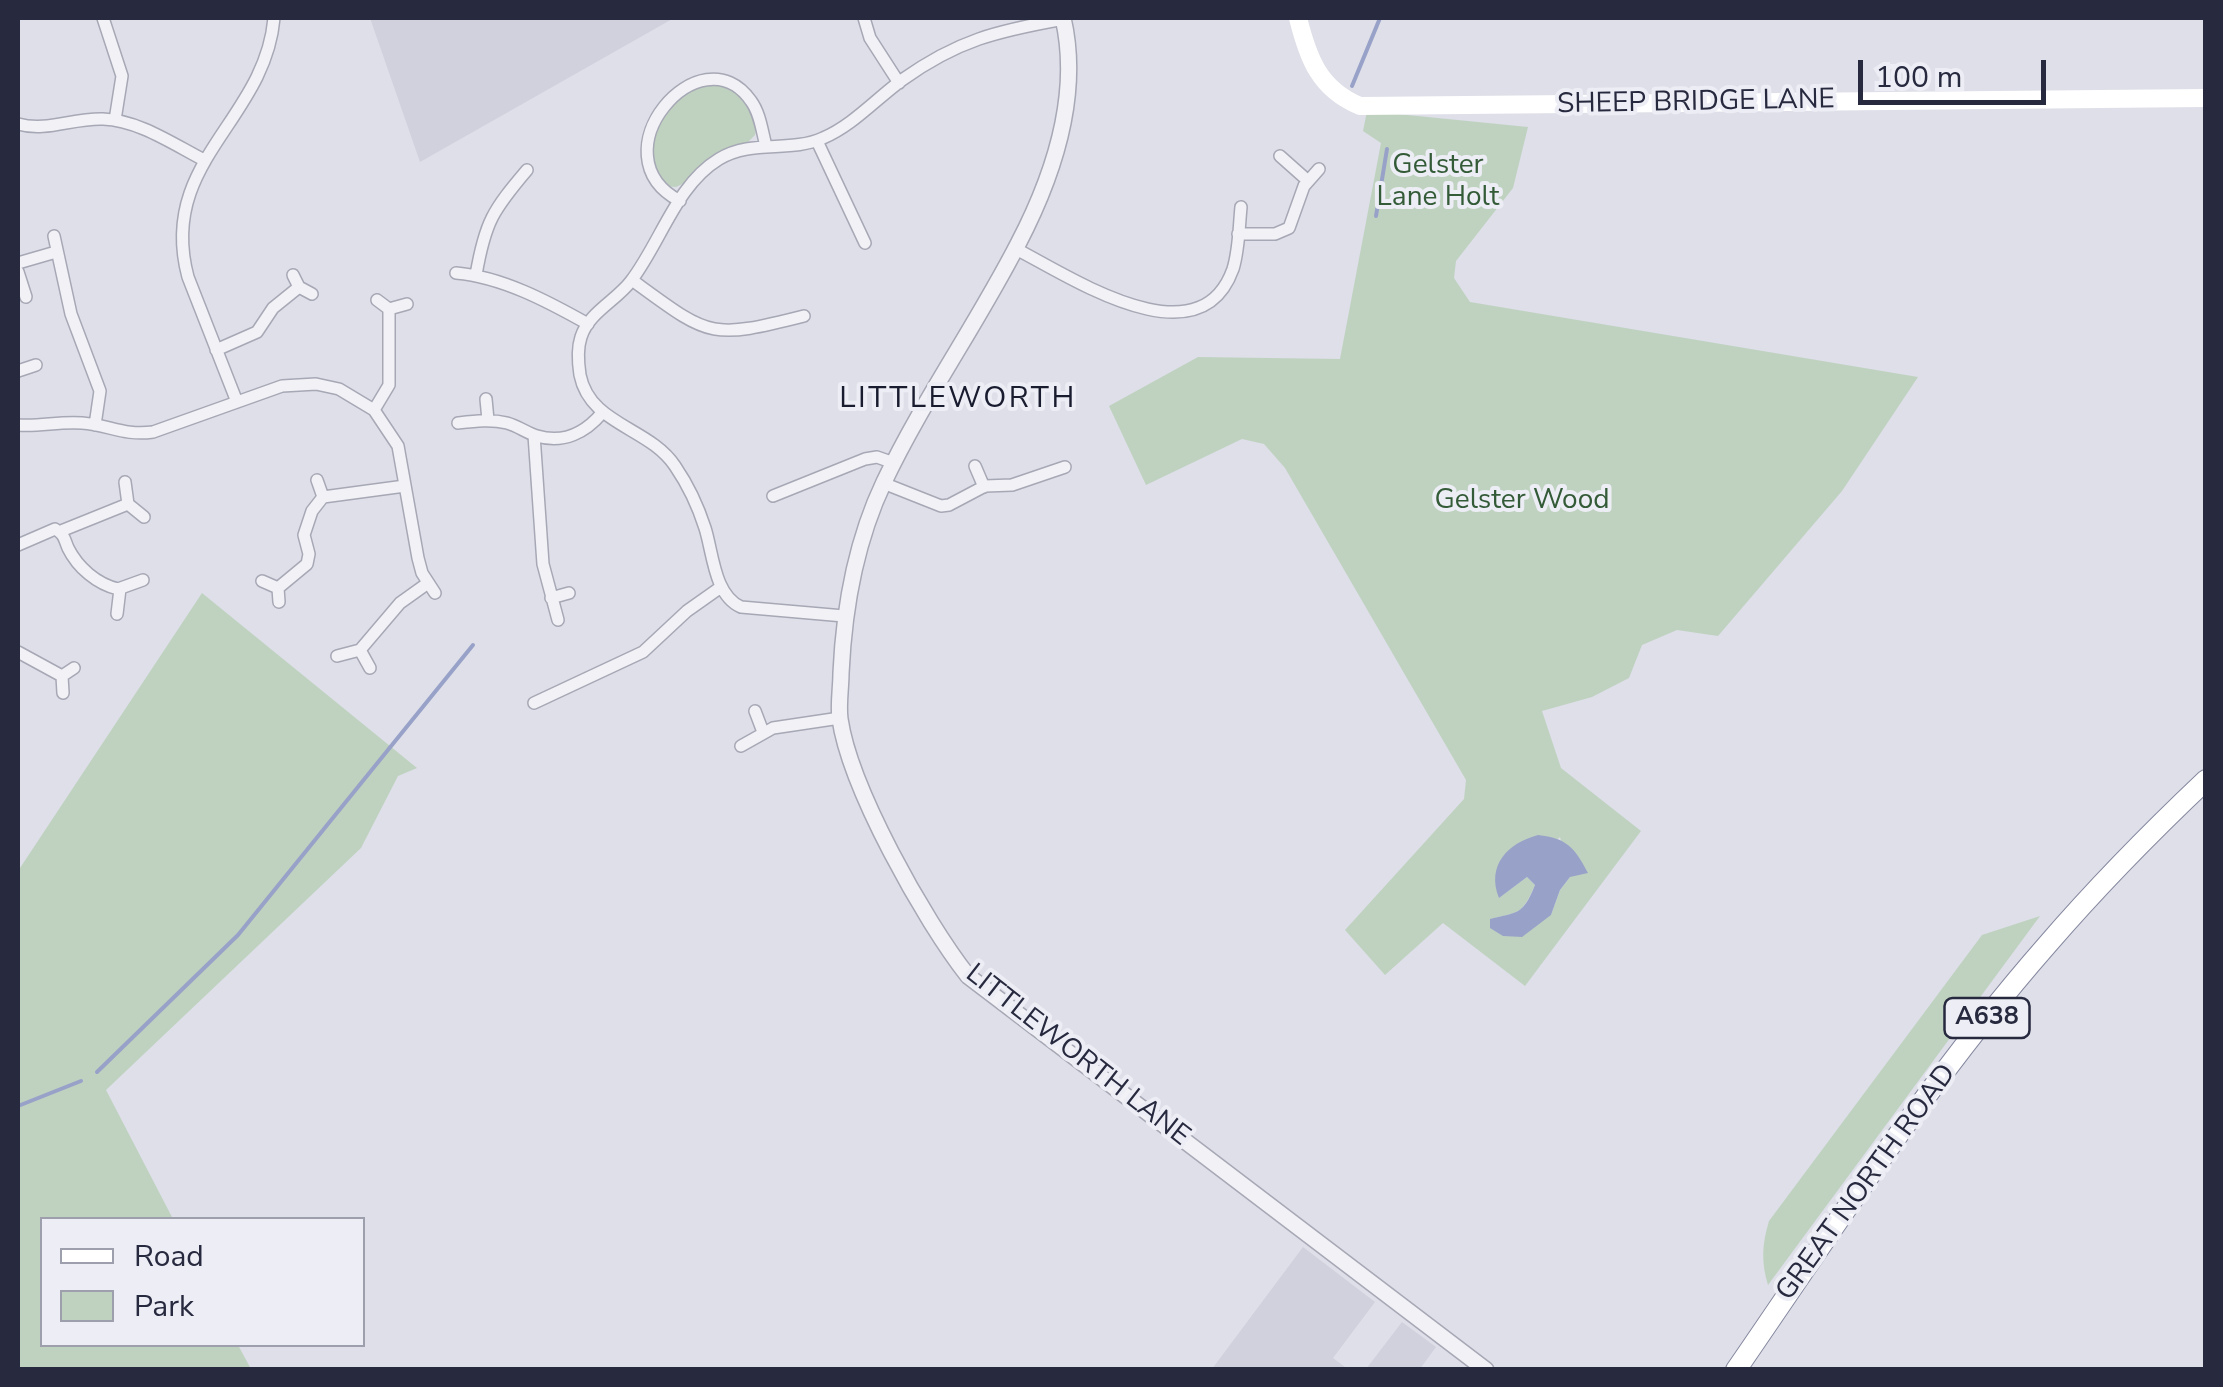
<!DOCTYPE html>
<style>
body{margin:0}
#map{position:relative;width:2223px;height:1387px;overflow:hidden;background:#dedfe8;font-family:"Nunito Sans",sans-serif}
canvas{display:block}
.frame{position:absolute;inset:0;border:20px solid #27293f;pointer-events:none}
.legend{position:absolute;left:40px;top:1217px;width:325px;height:130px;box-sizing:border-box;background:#edeef5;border:2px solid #9e9fac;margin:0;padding:12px 18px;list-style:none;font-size:30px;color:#27293f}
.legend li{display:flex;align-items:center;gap:20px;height:50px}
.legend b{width:50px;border:2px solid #9e9fac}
.scale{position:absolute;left:1858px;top:60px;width:188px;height:45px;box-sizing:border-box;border:5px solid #27293f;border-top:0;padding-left:12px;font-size:30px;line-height:35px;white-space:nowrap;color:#27293f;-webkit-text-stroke:8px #edeef5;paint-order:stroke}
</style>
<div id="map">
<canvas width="2223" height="1387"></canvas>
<div class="frame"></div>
<ul class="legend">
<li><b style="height:12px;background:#fff"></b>Road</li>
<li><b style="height:28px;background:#bfd2c0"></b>Park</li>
</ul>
<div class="scale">100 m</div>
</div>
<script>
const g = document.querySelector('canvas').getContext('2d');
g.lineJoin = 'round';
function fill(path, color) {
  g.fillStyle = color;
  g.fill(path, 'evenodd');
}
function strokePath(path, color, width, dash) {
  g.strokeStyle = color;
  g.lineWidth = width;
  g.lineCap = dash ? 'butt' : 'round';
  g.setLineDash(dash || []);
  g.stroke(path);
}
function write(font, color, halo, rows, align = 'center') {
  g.font = font + ' "Nunito Sans",sans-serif';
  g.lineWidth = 8;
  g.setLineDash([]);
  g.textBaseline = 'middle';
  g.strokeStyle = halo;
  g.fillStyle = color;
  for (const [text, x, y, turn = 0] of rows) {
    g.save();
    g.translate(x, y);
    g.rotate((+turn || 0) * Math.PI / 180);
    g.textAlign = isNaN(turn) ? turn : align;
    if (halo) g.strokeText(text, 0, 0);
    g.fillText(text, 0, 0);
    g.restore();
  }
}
fill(new Path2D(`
 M370,18h304l-254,144z
 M1303,1247l72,55 -42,56 12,9 -133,2z
 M1402,1322l34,25 -16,22h-54z`), '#d0d1dd');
fill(new Path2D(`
 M727,82l31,36 -3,17 -15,15 -43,27 -21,10 -16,-1 -10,-23 4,-43 39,-36z
 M1367,111l161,16 -15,61 -57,73 -2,17 16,24 448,75 -76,114 -124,145 -41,-6 -35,15 -13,33 -37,19 -50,14 19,57 80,63 -116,155 -82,-63 -58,52 -40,-45 119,-131 2,-19 -181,-312 -21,-24 -22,-5 -96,46 -37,-79 89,-49 142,2 41,-216 -18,-12zM1560,837l10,40 -10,13 -9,25 -60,4c28,-7 31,-4 44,-34l-8,-8 -27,20z
 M202,593l215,175 -19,8 -37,72 -255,242 67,129 -131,1v124l196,1 13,24h-233v-498z
 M2040,916l-272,369c-7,-23 -6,-41 1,-64l213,-286z`), '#bfd2c0');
fill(new Path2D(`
 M1538,835c29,3 37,13 50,38l-18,4 -10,13 -9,25 -29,22 -19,-1 -13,-8v-9c28,-7 33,-4 45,-34l-8,-8 -28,21c-13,-33 9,-55 39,-63z`), '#98a2c8');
strokePath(new Path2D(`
 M1352,86l28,-68
 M1376,216l11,-67
 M97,1072l141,-137 235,-290
 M18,1106l63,-25`), '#98a2c8', 4);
const minor = new Path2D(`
 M103,18l19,58 -7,44
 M864,18l6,20 29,45
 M18,124c29,8 54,-6 85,-5 35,1 70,25 101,41
 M817,141l48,102
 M1280,156l27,24
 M680,201c-87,-46 21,-172 71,-100 9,12 11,30 15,45
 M1238,234h37l14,-6 15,-42 15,-17
 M54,236l17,78 29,77 -5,34
 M1016,249c53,27 183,115 217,20 6,-19 6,-42 8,-62
 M18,263l38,-11
 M18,272l8,25
 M456,273c46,4 91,28 132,51
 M293,275l6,12 13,7
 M476,275c9,-53 17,-65 51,-105
 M632,280c78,57 77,60 172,36
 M377,300l12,9 18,-5
 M216,350l41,-18 16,-24 26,-21
 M18,371l18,-6
 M486,399l2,21
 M237,402l-49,-125c-31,-115 77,-156 86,-259
 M374,410l15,-25v-76
 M458,423c17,-2 33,-4 49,0 11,3 20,10 30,13 27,8 49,-4 65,-23
 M18,425c21,2 42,-4 64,-2 27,2 42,13 71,9l129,-46 34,-2 23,5 35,21 24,36 20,112 4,15 13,20
 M534,435l9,129 15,56
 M975,466l9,21
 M317,480l6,17
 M125,482l3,22 16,13
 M883,483l58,23 8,-1 36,-19 27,-1 53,-18
 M773,496l92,-37 12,-2 17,6
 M61,531l67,-27
 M18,545l37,-16c9,5 9,9 13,19 10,20 29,36 50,41l25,-9
 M262,581l16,7 1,14
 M278,588l29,-24 2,-10 -5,-19 8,-24 11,-14 82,-11
 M551,598l18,-5
 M117,614l3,-25
 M844,616l-103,-9c-27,-12 -28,-54 -36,-79 -7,-22 -17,-43 -30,-62 -26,-39 -85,-41 -95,-91 -2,-13 -3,-26 1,-38 8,-25 35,-36 50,-56 30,-39 45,-96 88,-122 33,-20 71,-6 104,-21 29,-12 53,-39 79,-58 56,-40 95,-49 162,-61
 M360,650l10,18
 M18,652l44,24
 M337,656l23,-6 40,-47 28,-20
 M63,693l-1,-17 12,-8
 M534,703l109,-51 44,-41 34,-24
 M755,711l8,21
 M741,746l32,-18 67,-10`);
const tertiary = new Path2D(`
 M1063,18c18,77 -9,157 -45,226 -41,80 -95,156 -134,238 -29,61 -40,125 -43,191 0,15 -3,31 -1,46 10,69 84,201 128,257l518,394`);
const trunk = new Path2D(`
 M1736,1370c99,-144 196,-294 311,-425 50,-58 103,-112 159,-165`);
strokePath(minor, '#a7a8b5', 14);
strokePath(tertiary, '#a7a8b5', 18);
strokePath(trunk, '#85889f', 22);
strokePath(minor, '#f1f1f6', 11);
strokePath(tertiary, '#f1f1f6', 15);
strokePath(new Path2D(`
 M1298,18c10,40 21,71 62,88l846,-8`), '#fff', 18);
strokePath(trunk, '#fff', 20);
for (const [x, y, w] of [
 [1987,1018,85]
]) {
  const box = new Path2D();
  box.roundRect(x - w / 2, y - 20, w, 40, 8);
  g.fillStyle = '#edeef5';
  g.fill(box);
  strokePath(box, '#27293f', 2.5);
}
write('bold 25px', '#27293f', null, [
 ["A638",1987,1018]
]);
write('28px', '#27293f', '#edeef5', [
 ["SHEEP BRIDGE LANE",1696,103,-1],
 ["LITTLEWORTH LANE",1077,1056,38],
 ["GREAT NORTH ROAD",1867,1183,-54]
]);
write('28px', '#345b38', '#edeef5', [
 ["Gelster",1438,166],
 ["Lane Holt",1438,198],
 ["Gelster Wood",1522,501]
]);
g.letterSpacing = '2.5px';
write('30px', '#191b2f', '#edeef5', [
 ["LITTLEWORTH",958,400]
]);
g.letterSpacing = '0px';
</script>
